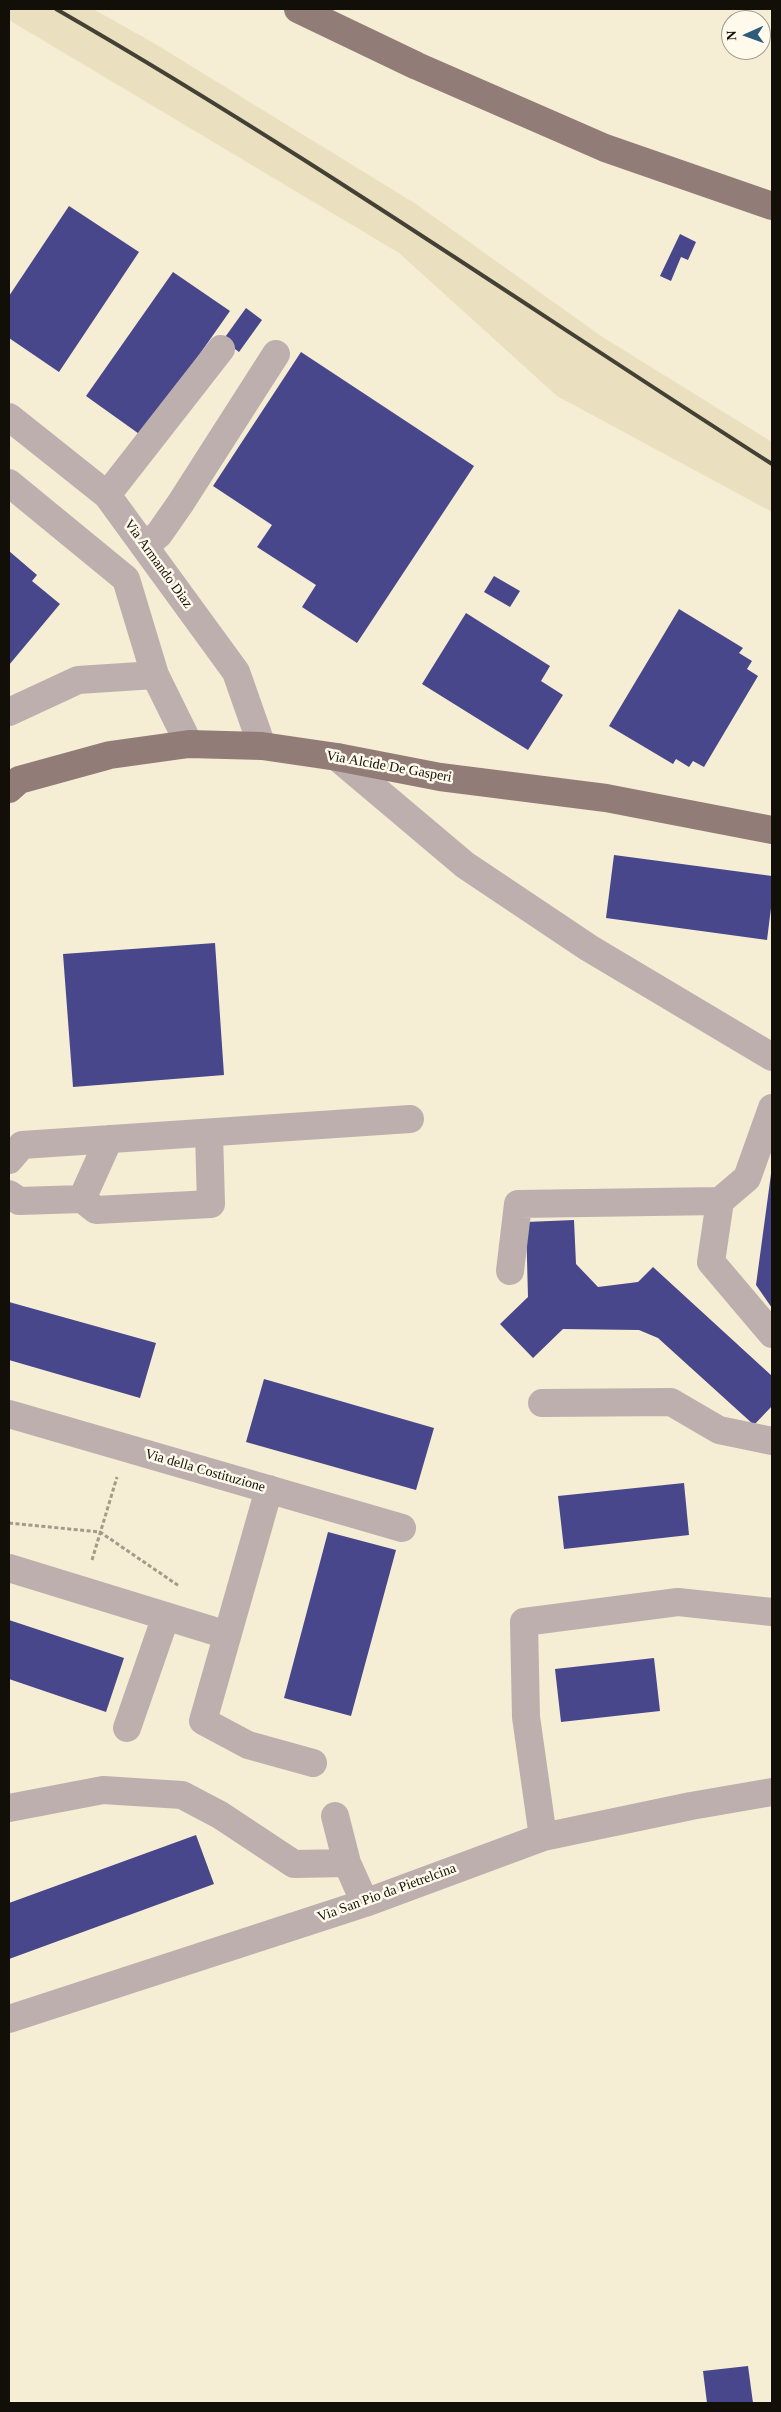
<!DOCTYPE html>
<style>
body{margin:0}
#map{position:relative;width:781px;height:2412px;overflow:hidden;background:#f5edd4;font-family:"Times New Roman",serif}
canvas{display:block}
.frame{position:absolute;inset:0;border:10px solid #110f07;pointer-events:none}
.north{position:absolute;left:721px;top:10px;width:50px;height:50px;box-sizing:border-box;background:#fffaeb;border:1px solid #a09c90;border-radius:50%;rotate:268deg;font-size:14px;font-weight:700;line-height:20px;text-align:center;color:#110f07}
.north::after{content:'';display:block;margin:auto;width:18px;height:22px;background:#2f5c7c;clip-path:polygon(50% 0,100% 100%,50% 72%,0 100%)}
</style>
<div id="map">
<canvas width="781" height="2412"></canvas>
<div class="frame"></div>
<div class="north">N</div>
</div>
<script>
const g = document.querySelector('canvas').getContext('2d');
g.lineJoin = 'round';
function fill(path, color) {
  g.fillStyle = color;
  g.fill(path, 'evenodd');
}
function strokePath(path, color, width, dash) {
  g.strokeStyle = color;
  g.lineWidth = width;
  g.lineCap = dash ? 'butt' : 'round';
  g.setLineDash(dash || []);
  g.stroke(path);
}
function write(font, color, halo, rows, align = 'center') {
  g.font = font + ' "Times New Roman",serif';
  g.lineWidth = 5;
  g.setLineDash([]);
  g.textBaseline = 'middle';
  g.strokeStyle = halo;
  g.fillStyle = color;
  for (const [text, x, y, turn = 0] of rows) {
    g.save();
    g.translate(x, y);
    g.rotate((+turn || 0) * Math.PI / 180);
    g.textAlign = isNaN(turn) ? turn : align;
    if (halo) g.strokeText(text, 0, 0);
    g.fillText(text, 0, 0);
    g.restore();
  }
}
fill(new Path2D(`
 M9,9h84l59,33 264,162 185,132 171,106v70l-215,-116 -158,-143 -390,-233z`), '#eae0c0');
fill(new Path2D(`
 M69,206l70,46 -80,120 -50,-34v-42z
 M680,234l16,8 -8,18 -7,-3 -10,24 -11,-5z
 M173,272l57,39 -88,125 -56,-40z
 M246,308l16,12 -23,32 -16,-12z
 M301,352l173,114 -117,177 -55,-36 14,-22 -59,-38 15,-22 -59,-39z
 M9,551l28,24 -5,6 28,23 -51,61z
 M494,576l26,15 -10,16 -26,-15z
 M679,609l64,39 -4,5 13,8 -5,8 11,7 -54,91 -11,-6 -4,6 -13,-8 -3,5 -64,-38z
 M466,613l84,53 -9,15 22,14 -35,55 -106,-66z
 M614,855l158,21v24l-5,40 -161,-22z
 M215,943l9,132 -151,12 -10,-133z
 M771,1174l1,1v133l-16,-23z
 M574,1220l2,44 22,23 40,-5 15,-15 119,109v30l-18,19 -96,-87 -19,-8 -76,-1 -30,29 -33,-34 28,-27 -2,-75z
 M9,1302l147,41 -16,55 -131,-38z
 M264,1379l170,49 -18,62 -170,-48z
 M684,1483l5,52 -125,14 -6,-53z
 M328,1532l68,18 -45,166 -67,-18z
 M9,1620l115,38 -18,54 -97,-33z
 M654,1658l6,53 -99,11 -6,-53z
 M196,1835l18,49 -205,75v-56z
 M748,2366l5,37h-46l-4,-32z`), '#48478b');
strokePath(new Path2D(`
 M9,1523l91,9 79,54
 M92,1560l25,-83`), '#a19b89', 3, [4, 2.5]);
strokePath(new Path2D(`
 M9,417l98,78 129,177 26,74
 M9,483l117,96 29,96 34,69
 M107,495l114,-146
 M145,546l14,-12 21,-30 96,-150
 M9,712l69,-32 77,-5
 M337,757l128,108 124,83 183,109
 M9,1160l13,-15 388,-26
 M9,1194l10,7 63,-2 27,-60
 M82,1199l14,11 115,-6 -2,-71
 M720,1201l-9,61 61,72
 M510,1271l8,-67 202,-3 27,-23 25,-70
 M542,1403l129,-1 48,28 53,11
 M9,1414l393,114
 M269,1489l-66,232 45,24 65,18
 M9,1568l218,67
 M127,1728l39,-112
 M9,1808l94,-18 79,5 38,20 74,49 53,-1
 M335,1816l12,47 18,40
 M543,1837l-17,-120 -2,-95 154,-20 94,10
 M9,2019l356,-116 178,-66 148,-31 81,-14`), '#bcafad', 28);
strokePath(new Path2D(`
 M298,9l119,57 188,82 167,58
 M9,789l10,-9 91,-25 79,-11 73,2 75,11 103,20 166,21 166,32`), '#927c78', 28);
strokePath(new Path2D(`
 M56,9c245,141 478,303 716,455`), '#434034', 4);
write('14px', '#110f07', '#fffaeb', [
 ["Via Armando Diaz",158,564,54],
 ["Via Alcide De Gasperi",389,767,10],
 ["Via della Costituzione",205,1471,16],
 ["Via San Pio da Pietrelcina",387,1893,-20]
]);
</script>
